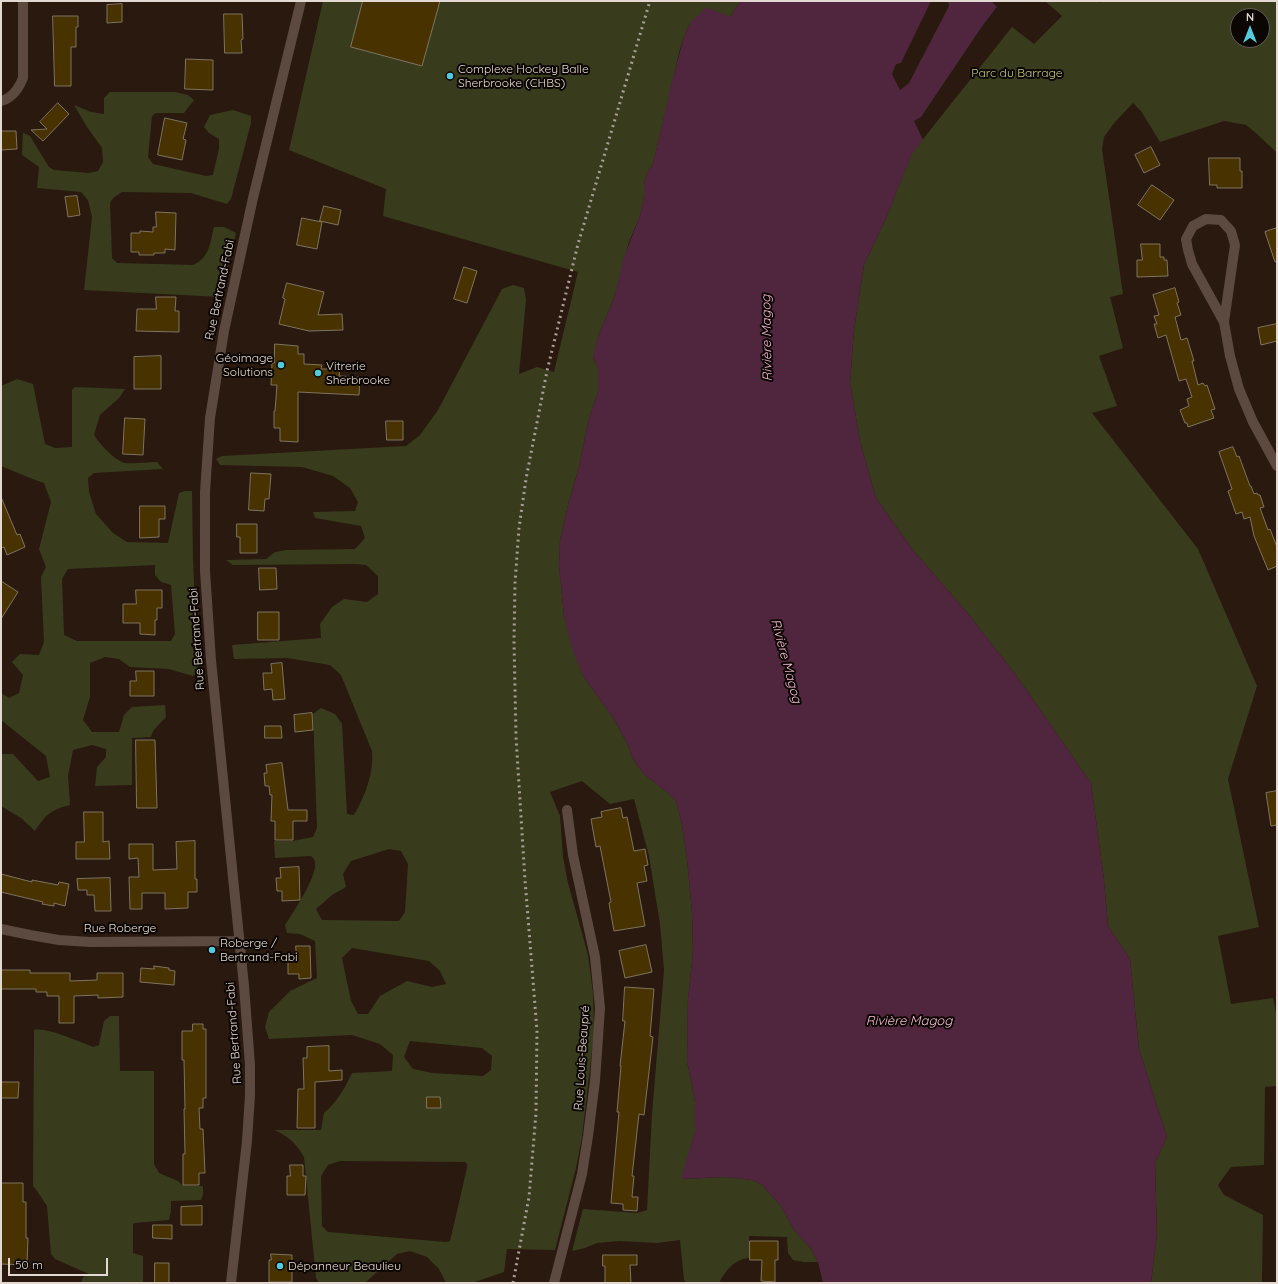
<!DOCTYPE html>
<meta charset="utf-8">
<style>
body{margin:0}
#map{position:relative;width:1278px;height:1284px;overflow:hidden;background:#29190f;font-family:Quicksand,sans-serif}
canvas{display:block}
.frame{position:absolute;inset:0;border:2px solid #e3d8d2;pointer-events:none}
.north{position:absolute;left:1230px;top:8px;width:40px;height:40px;box-sizing:border-box;background:#0c0603;border:1px solid #625a56;border-radius:50%;rotate:0deg;font-size:11px;font-weight:700;line-height:16px;text-align:center;color:#e3d8d2}
.north::after{content:'';display:block;margin:auto;width:14px;height:18px;background:#54cade;clip-path:polygon(50% 0,100% 100%,50% 72%,0 100%)}
.scale{position:absolute;left:8px;top:1258px;width:100px;height:18px;box-sizing:border-box;border:2px solid #e3d8d2;border-top:0;padding-left:5px;font-size:12px;line-height:14px;white-space:nowrap;color:#e3d8d2;-webkit-text-stroke:3px #0c0603;paint-order:stroke}
</style>
<div id="map">
<canvas width="1278" height="1284"></canvas>
<div class="frame"></div>
<div class="north">N</div>
<div class="scale">50 m</div>
</div>
<script>
const g = document.querySelector('canvas').getContext('2d');
g.lineJoin = 'round';
function fill(path, color) {
  g.fillStyle = color;
  g.fill(path, 'evenodd');
}
function strokePath(path, color, width, dash) {
  g.strokeStyle = color;
  g.lineWidth = width;
  g.lineCap = dash ? 'butt' : 'round';
  g.setLineDash(dash || []);
  g.stroke(path);
}
function write(font, color, halo, rows, align = 'center') {
  g.font = font + ' Quicksand,sans-serif';
  g.lineWidth = 4;
  g.setLineDash([]);
  g.textBaseline = 'middle';
  g.strokeStyle = halo;
  g.fillStyle = color;
  for (const [text, x, y, turn = 0] of rows) {
    g.save();
    g.translate(x, y);
    g.rotate((+turn || 0) * Math.PI / 180);
    g.textAlign = isNaN(turn) ? turn : align;
    if (halo) g.strokeText(text, 0, 0);
    g.fillText(text, 0, 0);
    g.restore();
  }
}
fill(new Path2D(`
 M323,1h419l-4,3 -8,13 -40,6 -6,14 -4,12 -27,115 -6,9 -3,10v14l-4,19 -11,26 -15,56 -15,36 -6,24 5,10v24l-9,26 -10,49 -11,38 -8,35 -1,26 5,50 19,60 31,43 13,24 7,18 10,13 24,19 8,8 6,24 5,34 5,53 1,40 -5,47 -1,62 8,41v29l-13,48 44,-2 26,3 9,4 20,22 13,24 17,19 7,13h-14l-11,-2 -5,-7 -1,-16 -38,-1v22c-16,2 -23,12 -30,25h-32l-3,-3 -4,-40 -23,3 -37,-2 -23,2 -12,5 -13,3 11,-42 54,4 10,-3 5,-96 12,-144 -4,-46 -11,-68 -15,-57 -24,5 -28,-23 -32,11 10,24 3,41 5,26 20,72 5,38 1,40 -12,104 -6,31 -21,82 -48,-1 -3,23 -32,11h-26l-7,-14 -12,-12 -17,-6 -13,3 -31,28 -6,1h-41l-3,-5 -12,-121c-8,-14 -14,-19 -29,-27h46l3,-17c13,-11 21,-25 28,-40l40,-2 1,-16 -13,-11 -28,-9 -83,4 -4,-12 4,-15 21,-21 27,-13 -2,-37 -15,-7 -13,-1 -2,-8c8,-12 33,-50 30,-63 0,-2 -2,-4 -4,-6l-36,2 -1,-17h19l20,-4 4,-9 -4,-114 8,-6 14,6 7,10 5,90 7,1c11,-19 20,-41 18,-64l-31,-76 -11,-10 -43,-7 -53,1 -2,-14 89,-7 -1,-14 12,-17 12,-8 23,3 11,-8v-18l-12,-11 -10,-1 -123,1 -7,-5 40,-1 9,-7 12,-2 68,-1 10,-11 -4,-12 -46,-8 -2,-6 42,-1 3,-9 -8,-14 -17,-12 -31,-9 -82,-2 -4,-6 6,-3 184,-10 14,-11 18,-25 64,-121 11,-4 11,3 2,12 -7,74 18,-7 17,5 24,-100 -195,-56 3,-27 -97,-39zM389,849l12,2 7,13 -3,48 -6,9 -77,-1 -6,-11 16,-14 14,-8 -3,-13 8,-13zM352,948l77,13 11,10 6,13 -14,3 -25,-6 -27,15 -12,18h-10l-7,-13 -9,-43zM410,1041l72,7 10,8 -1,14 -8,6 -51,-3 -19,-4 -9,-12zM340,1161l125,1 2,2v4l-17,73 -4,1 -118,-10 -6,-6 -1,-50 7,-11z
 M1045,1h54l1,2 2,-2h175v152l-21,-20 -10,-8 -22,-4 -64,21 -19,-31 -8,-8 -19,20 -10,14 -2,12 21,145 -13,3 13,51 -24,8 18,50 -25,7 106,136 59,137 -29,93 31,148 -41,9 13,68 42,-6 4,20v68l-12,1 -1,78 -33,2 -13,18 6,10 39,20 -1,68h-111l6,-49 -2,-71 12,-26 -28,-88 -9,-90 -22,-33 -4,-46 -13,-97 -75,-108 -51,-65 -52,-60 -37,-52 -16,-57 -10,-58 4,-53 10,-65 23,-49 25,-63 100,-126 22,17 28,-28zM1238,16h24v24h-24z
 M110,92h65l13,3 6,5 -10,13h-28l-4,3 -4,41 5,7 53,12 7,-1 6,-27v-9l-10,-6 -5,-6 6,-12 23,-5 18,6v7l-20,76 -4,5 -36,-11 -69,-1 -9,6 -3,5 2,55 5,5 76,2c17,-7 17,-23 21,-38h10l12,6 -15,64 -137,-7 8,-73 -4,-17 -7,-8 -44,-4 2,-21 -17,-12 1,-22 7,3 19,31 5,3 35,3 9,-2 5,-9 -1,-14 -15,-21 -13,-22 17,7 13,2v-16z
 M17,379l16,5 12,60 10,4 17,-1v-57l3,-3 50,2 -6,9 -19,17 -6,20c6,9 20,25 31,28 7,1 24,-1 32,-1l6,7 -69,4 -6,5 1,14 7,22 17,19 14,9 41,1 11,-50 6,-2h7l1,69 5,111 -5,5 -24,-7 -39,-2 -11,-8 -14,-2 -15,6v34l-7,23 9,12h27l5,-17 8,-8 33,-2 1,12 -13,14 -2,6 -19,1v47l-37,1 2,-19 9,-10v-8l-14,-4 -19,5 -5,26 2,29c-19,5 -24,9 -35,26l-14,-13 -20,-12v-52h12l25,27 12,-4 -4,-21 -45,-36v-27l8,5 10,-5 4,-18 -11,-13 8,-8 19,1 5,-13 -3,-65 5,-10 -7,-18 12,-47 -7,-19 -14,-5 -29,-12v-80zM155,565v10l6,7 10,3 4,49 -4,7h-94l-13,-6 -2,-56 6,-10z
 M110,1016h9l1,55h34v93l5,9 19,8 4,4 21,1v8l-2,6 -30,1v10l-2,9 -35,3 -1,2v28l10,3v27h-62l2,-6 6,-3 -34,-15 -4,-5 -4,-48 -10,-15 -4,-5 1,-156c12,-3 46,12 59,17l6,-2 5,-24z`), '#383c1d');
fill(new Path2D(`
 M742,1h189l-30,62 -5,1 -4,10 8,16 9,-7 40,-77 -1,-5h43l6,6 -14,18 -62,92 -7,4 9,19 -11,14 -25,62 -23,49 -10,65 -4,53 10,58 16,57 37,52 52,60 51,65 75,108 13,97 4,46 22,33 9,90 28,88 -12,26 2,71 -6,49h-328l-5,-21 -7,-13 -17,-19 -13,-24 -20,-22 -9,-4 -26,-3 -45,2 14,-48v-29l-8,-41 1,-62 5,-47 -1,-40 -5,-53 -5,-34 -6,-24 -8,-8 -24,-19 -10,-13 -7,-18 -13,-24 -31,-43 -11,-27 -8,-33 -5,-50 1,-26 8,-35 11,-38 10,-49 9,-26v-24l-5,-10 1,-7 5,-17 15,-36 10,-41 16,-41 4,-19v-14l3,-10 6,-9 19,-83 12,-44 6,-14 16,-16 24,10 8,-13z`), '#4f263d');
const building = new Path2D(`
 M363,1h77l-18,65 -71,-19z
 M122,4v18l-15,1v-18z
 M224,14h18l1,25 -2,1 1,13h-17z
 M53,16h25v11h-2v20h-5v39h-16z
 M186,59l27,1v30l-28,-1z
 M58,103l11,11 -26,27 -12,-11 16,-1 -7,-7z
 M165,118l22,5 -4,16 3,1 -4,20 -24,-5z
 M1,131h15l1,18 -16,1z
 M1151,147l9,18 -16,8 -9,-18z
 M1209,158h31v13h2v17h-25v-3h-7z
 M1152,185l22,15 -14,20 -22,-15z
 M77,196l3,19 -12,2 -3,-20z
 M324,206l17,4 -3,15 -18,-4z
 M156,212l20,1 -1,37 -10,-1v4h-11v2h-15v-3h-8v-19h9v-2l13,1v-5h3z
 M302,218l20,4 -5,27 -20,-4z
 M1277,228v33l-2,1 -10,-30z
 M1141,244h19v13h4v3h3l1,16 -31,1v-17h5z
 M464,267l13,4 -10,32 -13,-4z
 M287,283l37,9 -6,23 24,-1 1,16 -34,1 -30,-7 6,-25 -2,-1z
 M1175,288l4,14 -2,1 4,12 -6,2 6,23 6,-2 7,23h-2l6,24 5,-2 2,3 2,-1 8,24 -4,1 3,8 -26,9 -1,-4h-2l-5,-13 9,-4 -2,-7 5,-2 -6,-18 -7,2 -13,-46 -8,3 -4,-14h3l-3,-8 5,-1 -6,-20z
 M156,297h20l-1,14h4v21l-43,-1 1,-22h19z
 M1277,324v17l-16,4 -3,-17z
 M275,344l23,2v8h6v10l18,1 -1,4h19l-1,7 21,1 -1,18 -61,-3v50l-18,-1v-13h-6v-17h1l2,-26h-6l1,-22h2z
 M161,356v33h-27v-32z
 M125,418l20,1 -2,36 -20,-1z
 M386,421h17v19h-16z
 M1233,447l4,10 2,-1 11,30h1l3,8 3,-1 1,2h2l4,12 -4,1 8,22 2,-1 7,18v19l-9,4 -14,-34 -4,-19 -6,2 -2,-7 -6,2 -8,-23 4,-2 -13,-37z
 M251,473l20,1 -2,25h-4l-1,12 -15,-1z
 M1,497l16,38 3,-1 5,13 -18,8 -3,-8 -3,1z
 M140,506h25v13h-6v18l-19,1z
 M237,524h20v29h-17v-16h-3z
 M259,568h17l1,21 -17,1z
 M1,581l17,11 -17,27z
 M136,590h26v18h-5v12h-2v15l-15,-1v-11h-17v-19h13z
 M258,612h21v28h-21z
 M282,663l3,36 -12,1 -1,-11 -8,1 -1,-17h9l-1,-9z
 M136,671h18v25h-24v-15h6z
 M312,713l1,17 -18,2 -1,-17z
 M265,726h16l1,12h-17z
 M136,740h19l2,68h-20z
 M282,763l6,47h19v11h-14v19h-18v-19h-4l1,-26h-2l-1,-9h-4l-1,-13h3l-1,-8z
 M1277,791v34l-6,1 -5,-33z
 M621,808l2,10 4,-1 7,34 11,-2 3,16 -4,1 3,15 -10,2 8,43 -31,5 -5,-28 2,-1 -11,-56 -4,1 -5,-28 11,-2 -1,-5z
 M84,812h19v30l6,-1 1,18h-34v-17h8z
 M195,841v38h2v13h-9v16l-23,1v-16h-23v16h-12l-1,-32h10l-1,-19 -9,1v-15h24v26l24,-1 -1,-27z
 M299,867l1,33 -18,1v-10h-5l-1,-13h5l-1,-10z
 M1,874l31,8v-2l26,5 1,-3 10,2 -4,22 -11,-3v3l-12,-2 1,-2 -42,-10z
 M110,878l1,33h-16l-1,-16h-7v-5h-9l-1,-11z
 M646,945l6,27 -27,6 -6,-27z
 M296,946h14l1,32 -12,1v-5h-11v-20h8z
 M154,966l15,2v2l6,1 -1,14 -34,-3 1,-14 13,1z
 M1,970h29v3h40v8l27,-1v-7h26v24l-25,1v-3l-24,1v27h-15v-27h-12v-4h-11v-3h-35z
 M625,987l29,2 -4,47 3,1 -9,78 -5,-1 -7,62h2l-2,21h6l-1,14 -14,-1v-6l-12,-1 8,-91h-2l4,-46h-1l5,-45h-2z
 M193,1024h10v5h3v69h-3v10h-4l1,21h3l2,44h-6v12h-16v-31h2l-1,-45h1l-1,-49h-2v-29h10z
 M329,1046v25l13,-1v10l-27,2v46h-18l1,-39h6l-1,-31h4v-11z
 M1,1082h18l-1,16h-17z
 M427,1097h13l1,11h-14z
 M290,1165h13v11h3l-1,19h-18v-19h3z
 M1,1183h22v19h3v36h2l-1,27 -26,-1z
 M202,1206v19h-21v-18z
 M153,1225h19v14l-19,-1z
 M750,1241h28v19h-3v22l-14,-1 1,-21h-12z
 M271,1254l21,1v27h-23v-22h2z
 M603,1255h34v10h-7l1,18h-26v-17h-2z
 M155,1263h14v20h-14z`);
fill(building, '#473200');
strokePath(building, '#7f7461', 1);
strokePath(new Path2D(`
 M1,101c12,-3 18,-13 22,-23v-77
 M1224,322l11,-77 -4,-14 -10,-11 -15,-1 -13,7 -7,13 2,11 4,14 32,58 6,34 9,33 14,33 24,44
 M1,929l29,6 29,5 31,2 150,-1
 M231,1283l16,-142 3,-46v-30l-6,-79 -33,-326 -6,-89v-79l5,-74 14,-87 29,-133 48,-197
 M554,1283l28,-109 6,-38 7,-55 5,-73 -5,-51 -22,-102 -6,-45`), '#5c493f', 10);
strokePath(new Path2D(`
 M513,1283l16,-86 7,-84 1,-82 -12,-151 -9,-143 -2,-96 1,-58 4,-55 7,-49 21,-108 31,-127 72,-243`), '#aa9e97', 3, [2, 4]);
for (const [x, y, r, color] of [
 [450,76,4,"#54cade"],
 [281,365,4,"#54cade"],
 [318,373,4,"#54cade"],
 [212,950,4,"#54cade"],
 [280,1266,4,"#54cade"]
]) {
  const dot = new Path2D();
  dot.arc(x, y, r, 0, 2 * Math.PI);
  g.fillStyle = color;
  g.fill(dot);
  strokePath(dot, '#0c0603', 1.5);
}
write('12px', '#e3d8d2', '#0c0603', [
 ["Complexe Hockey Balle",458,69],
 ["Sherbrooke (CHBS)",458,83],
 ["Géoimage",273,358,"right"],
 ["Solutions",273,372,"right"],
 ["Vitrerie",326,366],
 ["Sherbrooke",326,380],
 ["Roberge /",220,943],
 ["Bertrand-Fabi",220,957],
 ["Dépanneur Beaulieu",288,1266]
], 'left');
write('12px', '#c1cb7e', '#0c0603', [
 ["Parc du Barrage",1017,73]
]);
write('12px', '#e3d8d2', '#0c0603', [
 ["Rue Bertrand-Fabi",220,290,-78],
 ["Rue Bertrand-Fabi",197,639,-94],
 ["Rue Roberge",120,928],
 ["Rue Bertrand-Fabi",234,1033,-94],
 ["Rue Louis-Beaupré",582,1058,-86]
]);
write('italic 13px', '#f7bbd9', '#0c0603', [
 ["Rivière Magog",767,338,-91],
 ["Rivière Magog",786,661,75],
 ["Rivière Magog",909,1021]
]);
</script>
